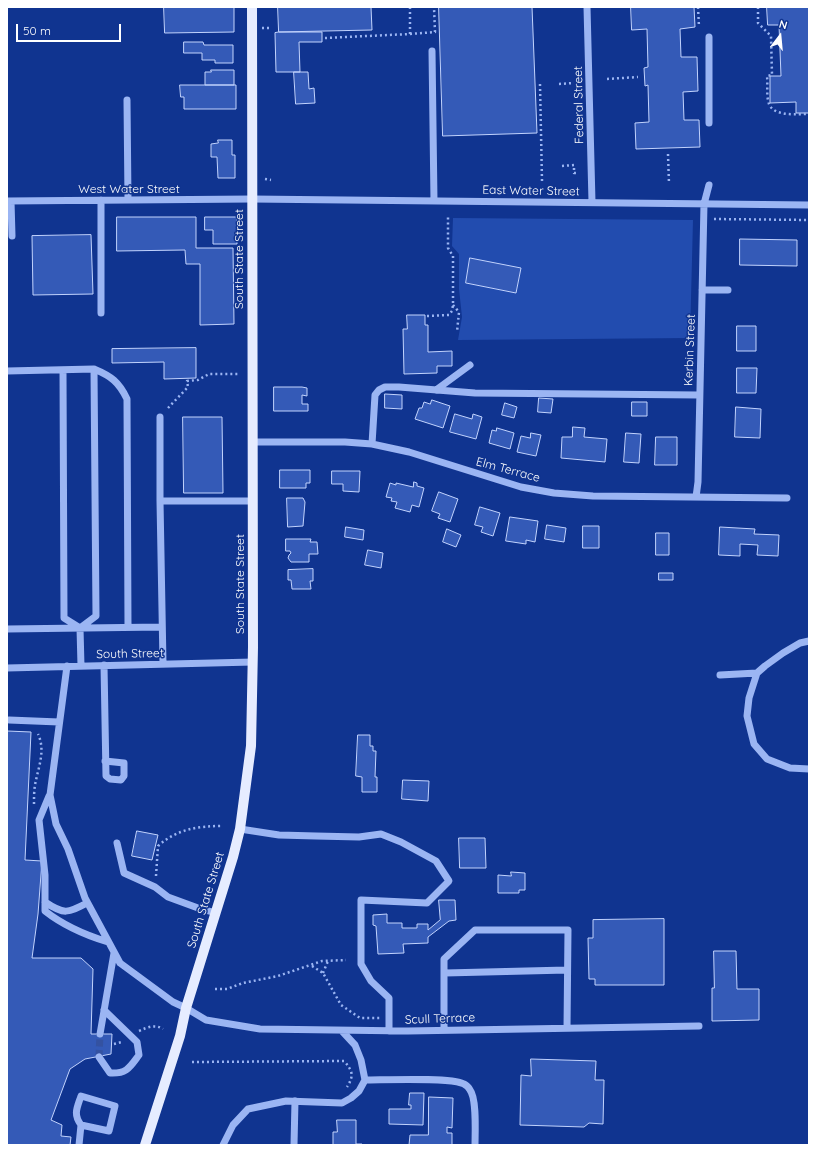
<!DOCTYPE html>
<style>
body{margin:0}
#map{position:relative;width:816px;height:1152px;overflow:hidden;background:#103490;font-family:Quicksand,sans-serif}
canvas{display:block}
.frame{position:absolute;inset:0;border:8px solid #fff;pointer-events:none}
.north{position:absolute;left:760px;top:16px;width:40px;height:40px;-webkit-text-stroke:3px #103490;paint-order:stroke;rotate:16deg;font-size:11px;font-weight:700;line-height:16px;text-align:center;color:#fff}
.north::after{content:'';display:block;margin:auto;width:14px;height:18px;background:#fff;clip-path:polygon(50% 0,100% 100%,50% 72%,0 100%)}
.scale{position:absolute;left:16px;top:24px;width:105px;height:18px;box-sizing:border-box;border:2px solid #fff;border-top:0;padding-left:5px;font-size:12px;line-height:14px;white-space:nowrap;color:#fff;-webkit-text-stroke:3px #103490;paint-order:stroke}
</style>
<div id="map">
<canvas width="816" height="1152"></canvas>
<div class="frame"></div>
<div class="north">N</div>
<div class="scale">50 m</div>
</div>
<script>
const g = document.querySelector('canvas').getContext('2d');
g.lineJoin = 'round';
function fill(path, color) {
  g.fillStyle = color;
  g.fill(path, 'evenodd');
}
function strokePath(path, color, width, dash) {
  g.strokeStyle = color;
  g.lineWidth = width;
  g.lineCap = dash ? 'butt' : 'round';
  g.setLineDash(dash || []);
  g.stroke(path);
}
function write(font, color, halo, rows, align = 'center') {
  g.font = font + ' Quicksand,sans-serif';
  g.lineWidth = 3;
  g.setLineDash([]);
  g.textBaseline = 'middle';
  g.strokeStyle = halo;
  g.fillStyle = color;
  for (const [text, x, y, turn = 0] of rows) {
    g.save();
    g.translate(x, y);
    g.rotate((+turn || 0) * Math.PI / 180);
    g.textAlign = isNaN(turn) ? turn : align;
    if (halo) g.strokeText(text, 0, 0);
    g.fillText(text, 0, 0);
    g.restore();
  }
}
fill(new Path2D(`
 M453,218l240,2 -3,118 -232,2 4,-23 -3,-28v-35l-7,-8z`), '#224caf');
const building = new Path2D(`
 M164,7h70v25l-69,1z
 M278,7h93l1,23 -93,2z
 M439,7h93l5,126 -94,3z
 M631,7h63l1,20 -15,2 1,28h16l1,34 -15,1 1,28h15l1,27 -64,2 -1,-26 14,-1 -1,-37 -3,1 -1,-18 4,-1 -1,-38 -15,1z
 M767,7h42v106h-13v-11l-26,1v-27h11l-2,-51h-11z
 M279,32h43v10h-23l1,30h-24l-1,-39z
 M184,42h19l1,3h29v18h-18v-3h-13v-7h-18z
 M211,70h23v15h-29v-13h6z
 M294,72h14l1,17 5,-1 1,15 -19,1z
 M180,85h56v24h-52v-12h-3z
 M218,140h14v15h3v23h-17l-1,-21h-6v-13l7,-1z
 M117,217h79v31h37l1,76 -34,1v-61h-14l-1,-14 -68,1z
 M205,217h32v27h-24v-14h-8z
 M91,235l2,59 -60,1 -1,-59z
 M740,239l57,1v26l-57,-1z
 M470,258l51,10 -5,25 -50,-10z
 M407,315h18v10h3v27l24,-1v15h-15v7l-33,1 -1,-45h4z
 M737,326h19v25h-19z
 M196,348v30l-32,1v-17l-52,1v-14z
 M737,368h20l-1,25h-19z
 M274,387h28l5,1v8l-5,-1v9h6v7h-34z
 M385,394l17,1v14l-17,-1z
 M539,398l14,1 -2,14 -13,-1z
 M432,400l18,6 -7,22 -28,-9 4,-11h3l2,-6 6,2z
 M632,402h15v14h-15z
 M505,403l12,4 -3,11 -12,-3z
 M736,407l25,2 -1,29 -25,-1z
 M455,414l17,5 1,-5 9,3 -6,22 -26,-7z
 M183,417h39l1,76h-39z
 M573,427l12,1 -1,9 23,2 -2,23 -44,-4 1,-21h10z
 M497,428l17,5 -4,16 -21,-6 3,-13 4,1z
 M531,433l10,2 -5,21 -19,-4 4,-16 9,2z
 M626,433l15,1 -2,29 -15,-1z
 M656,437h21v28h-22z
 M280,470h30v13h-4v5h-26z
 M332,471h28l-1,21 -16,-1v-7h-11z
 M414,482l3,1v3l7,2 -5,19 -7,-2 -2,7 -15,-4 2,-6 -6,-1 1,-3 -6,-1 4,-14 6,2v-2l17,4z
 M439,492l19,7 -8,23 -12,-4 2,-4 -8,-3z
 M287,498h16l2,4 -2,24 -15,1z
 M480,507l20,6 -7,23 -12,-4 2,-5 -8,-2z
 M510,517l28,4 -3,21 -9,-2v4l-20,-3z
 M547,525l19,3 -2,14 -19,-3z
 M583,526h16v22h-16z
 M346,527l18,3 -1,10 -18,-3z
 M720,527l35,2 -1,5 25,1 -1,21 -21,-1 1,-10 -18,-1v12l-21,-1z
 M447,529l14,6 -5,12 -13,-5z
 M656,533h13v22h-13z
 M286,539h25l-1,3h7l1,12h-9v8h-18l-3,-4 1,-3 2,-2 -1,-2h-4z
 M368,550l15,3 -2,15 -16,-3z
 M313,569v12h-3l1,8h-19l-1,-9h-3v-10z
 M659,573h14v7h-14z
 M7,731l24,1 -6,128 17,1 -4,53 -6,44h49l12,11 -2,65h21l-1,20 -26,5 -15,10 -19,51 11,5 -1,11 10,1 -1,8h-63z
 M358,735h12v11h3v5h3l-1,26h2v15h-15v-15l-6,-1z
 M403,780l26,1 -1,20 -26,-2z
 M137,831l21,4 -6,25 -20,-4z
 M459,838h26l1,30h-26z
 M511,872l14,1v17h-6v3h-21v-18l13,1z
 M439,900h16l1,20 -7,1 -21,16v6l-25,1 1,9 -26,1 -2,-28 -3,-1v-10l14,-1v9h15v5h15v-4h11v6l12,-10z
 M664,919v66h-69v-6h-6l-1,-41h5v-18z
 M714,951h22l1,38h22v31l-47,1v-33h2z
 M531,1059l65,2 -1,19h9l-1,44 -14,-1 -5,4 -64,-2 1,-50 10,1z
 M410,1093h14l-1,32 -34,-1v-15h22v-4h-2z
 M429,1097l24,1 -1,30 -5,-1v6h5v12h-43l1,-10h18z
 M337,1120h19v24h6v1h-29v-13h4z`);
fill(building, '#345ab7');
strokePath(building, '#c2d3fd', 1);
strokePath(new Path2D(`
 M99,1057l1,-23`), '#3452a1', 7, [7, 3.5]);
strokePath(new Path2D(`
 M698,7l1,20
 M758,7v16l13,13 1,39 -5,1c1,8 -1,20 2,28 5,13 29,10 40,10
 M262,28h8
 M410,34l25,-2 -1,-25
 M325,38l85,-4v-27
 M607,79l31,-2
 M540,84l2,97
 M559,84l15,-1
 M668,154l1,30
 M562,166l12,-1v8h4
 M265,179l6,1
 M714,219l95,1
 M453,305l6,7 -2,20
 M427,316l22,-1 3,-4 1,-6v-49l-5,-8v-33
 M168,408l20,-21 -1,-6 11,-1 11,-6h31
 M34,804c0,-6 0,-13 1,-19 3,-17 11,-34 3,-51
 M156,876l2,-30c19,-17 40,-20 65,-20
 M312,966l11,7 18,32 19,13h21
 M323,973l5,-12
 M215,989h12l16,-6 35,-7 44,-15 24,-1
 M139,1031c9,-4 16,-7 24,-2
 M114,1044l8,-2
 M192,1062l152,-1c9,10 10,15 3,26`), '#9bb5f3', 2.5, [2, 3]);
strokePath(new Path2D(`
 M587,7l5,195
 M432,51l2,150
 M127,100l1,100
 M709,123v-86
 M101,200v113
 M7,201l245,-2 557,6
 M11,201l1,35
 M702,290h26
 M63,370l1,248 16,10
 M7,371l87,-2c17,7 25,13 33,30l1,228
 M436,390l34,-25
 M160,417v84h92
 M252,442h93l27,2 37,8 112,35 33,6 39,3 194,2
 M372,444l3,-49 4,-5 6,-3h14l76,6 224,2
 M696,497l2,-15 6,-278 5,-19
 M160,501l3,163
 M80,628l16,-12 -2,-247
 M80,628l1,38
 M7,629l155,-2
 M809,641l-9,2 -17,10 -18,13 -8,7 -8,25 -2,18 7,28 13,15 23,9 19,1
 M104,665l2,111 4,3 11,1 3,-4v-13l-19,-2
 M67,666l-17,129 6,29 12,25 17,49 35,65 53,39 13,6 20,12 54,9 148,2 291,-5
 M7,668l246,-6
 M720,675l37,-2
 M9,720l50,2
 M49,796l-10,24 6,55v36c19,15 40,24 63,31
 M240,829l39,6 37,1 43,1 22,-3 20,8 35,19 13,20 -22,22 -66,-3v64l10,17 18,17v33
 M117,843l7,30 31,14 13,10 30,11 18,5
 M45,902c19,13 23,11 42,1
 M445,973l122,-3
 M444,1030v-71l31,-29h93l-1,98
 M342,1031l13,14 6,15 4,20
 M100,1034l14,-81
 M99,1057l11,16c17,1 20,-6 29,-18l-2,-13 -33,-32
 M79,1145l2,-20c-8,-11 -4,-17 0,-29l34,10 -6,25 -28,-6
 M223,1145l10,-20 15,-16 38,-8 56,2 9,-5 8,-7 6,-11c19,0 86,-3 99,4 2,1 5,4 6,6 7,9 5,43 5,55
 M294,1145l1,-44`), '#9bb5f3', 7);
strokePath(new Path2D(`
 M145,1145l35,-109 6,-28 47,-151 7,-28 11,-83 2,-99 -1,-640`), '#e6ecff', 10);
write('12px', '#fff', '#103490', [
 ["Federal Street",579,105,-91],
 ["West Water Street",129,189],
 ["East Water Street",531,191,1],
 ["South State Street",239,259,-90],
 ["Kerbin Street",690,350,-88],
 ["Elm Terrace",508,470,15],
 ["South State Street",240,584,-90],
 ["South Street",130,654,-1],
 ["South State Street",206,900,-73],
 ["Scull Terrace",440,1019,-2]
]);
</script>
